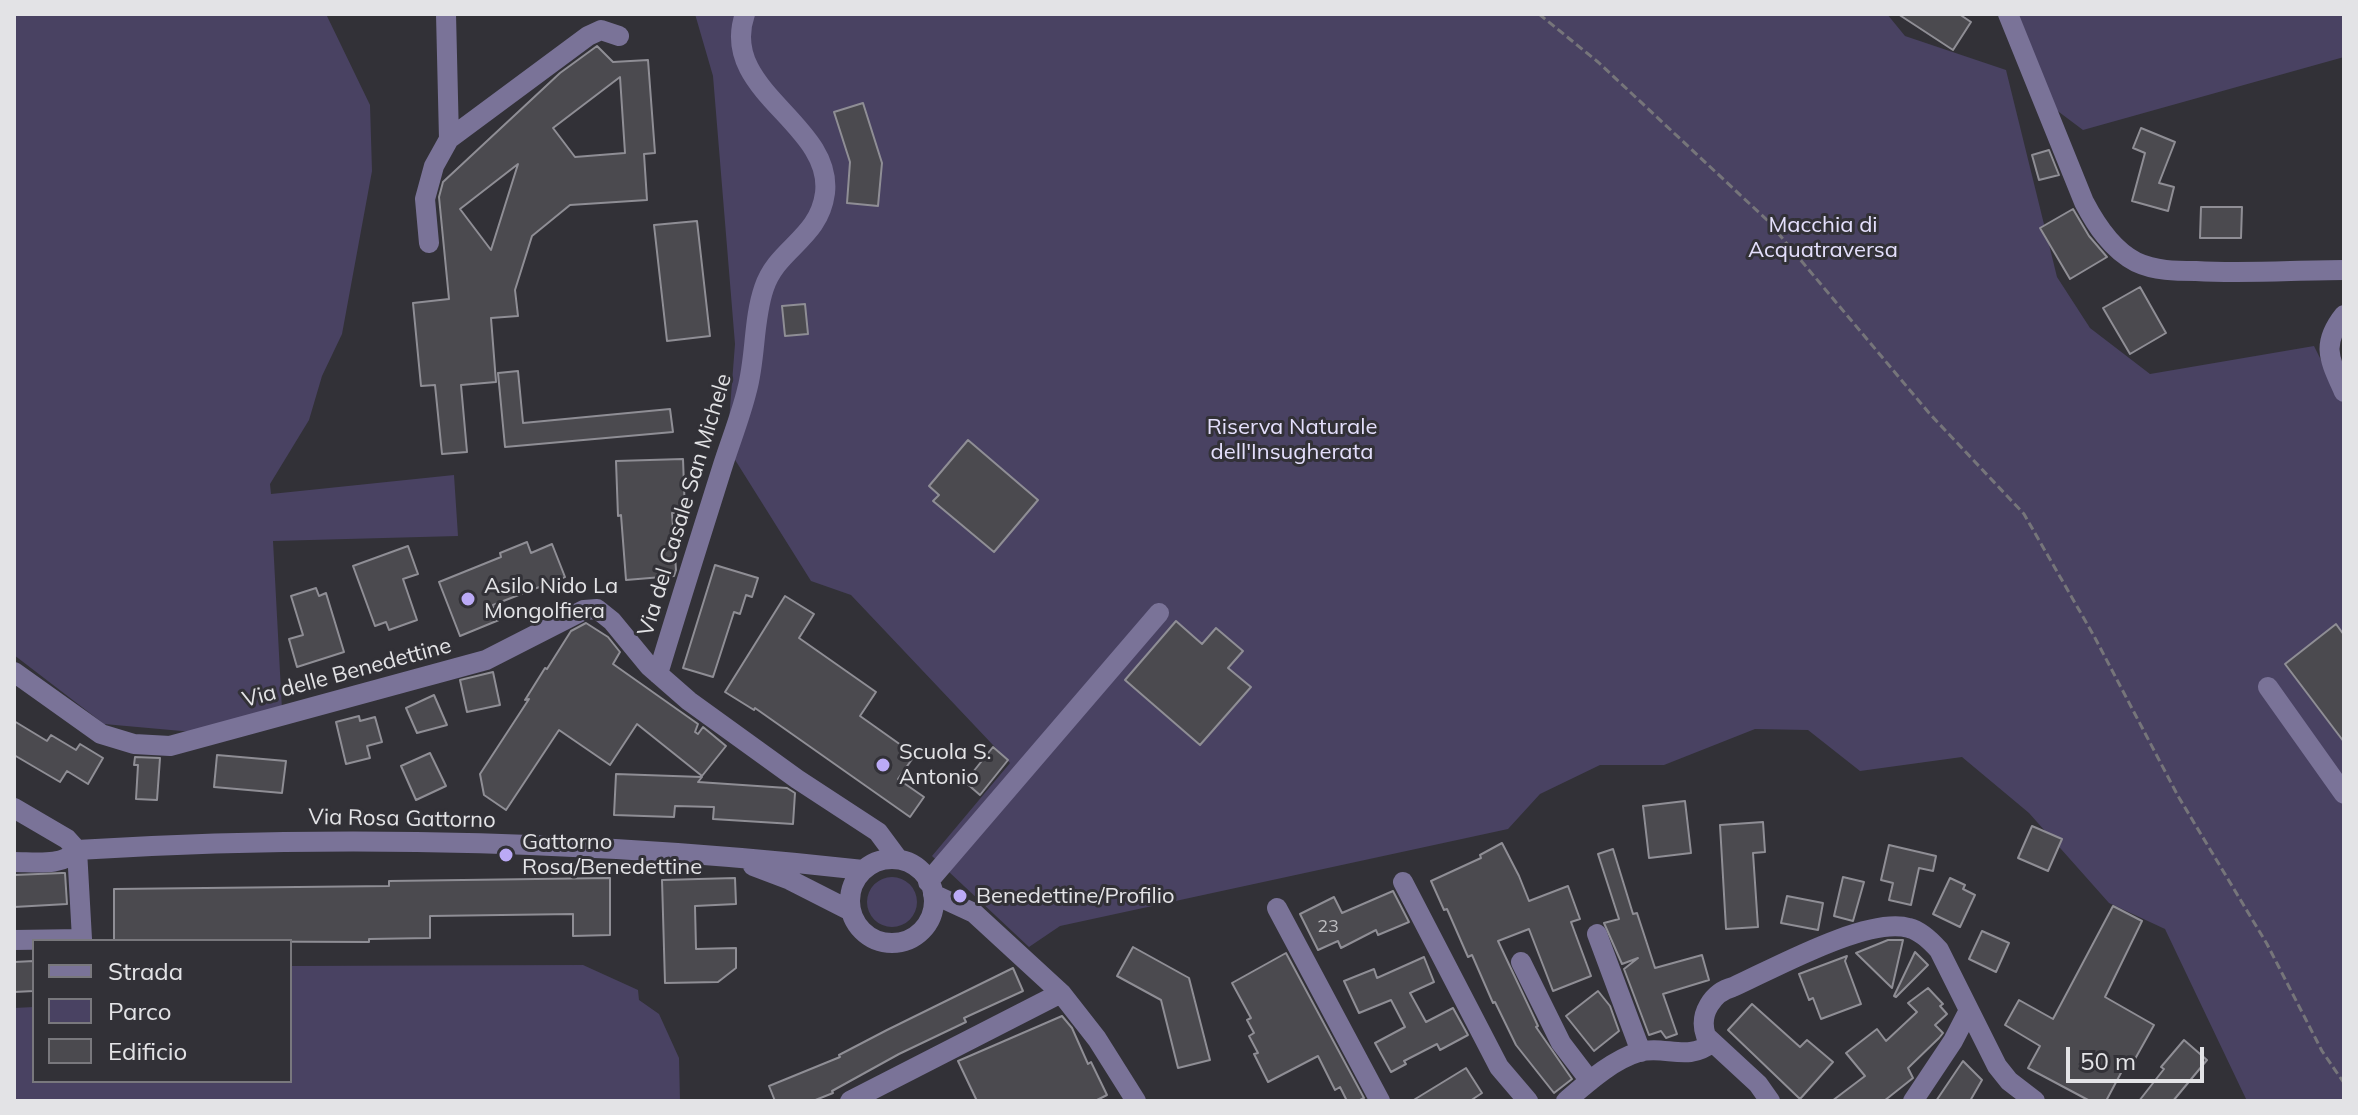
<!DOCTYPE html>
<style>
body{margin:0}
#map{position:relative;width:2358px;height:1115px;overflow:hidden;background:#323137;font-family:Mulish,sans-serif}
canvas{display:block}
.frame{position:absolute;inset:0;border:16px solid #e3e3e6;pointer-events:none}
.legend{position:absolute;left:32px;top:939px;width:260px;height:144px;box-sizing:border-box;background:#323137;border:2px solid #79787d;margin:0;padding:10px 14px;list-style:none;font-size:24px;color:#e3e3e6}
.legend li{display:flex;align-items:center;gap:16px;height:40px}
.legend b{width:40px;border:2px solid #79787d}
.scale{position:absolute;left:2066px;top:1047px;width:138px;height:36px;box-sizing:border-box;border:4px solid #e3e3e6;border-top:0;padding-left:10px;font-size:24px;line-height:28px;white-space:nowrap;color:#e3e3e6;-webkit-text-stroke:6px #323137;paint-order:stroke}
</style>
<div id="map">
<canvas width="2358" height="1115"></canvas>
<div class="frame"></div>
<ul class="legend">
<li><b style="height:10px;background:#7a7398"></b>Strada</li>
<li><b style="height:22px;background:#494262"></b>Parco</li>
<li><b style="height:22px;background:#4b4a4f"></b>Edificio</li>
</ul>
<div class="scale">50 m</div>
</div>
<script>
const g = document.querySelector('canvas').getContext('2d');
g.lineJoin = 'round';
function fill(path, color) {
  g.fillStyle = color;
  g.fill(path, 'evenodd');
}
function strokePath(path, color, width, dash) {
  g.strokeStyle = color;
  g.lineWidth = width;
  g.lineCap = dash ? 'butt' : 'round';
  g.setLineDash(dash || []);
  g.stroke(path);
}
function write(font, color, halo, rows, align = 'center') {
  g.font = font + ' Mulish,sans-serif';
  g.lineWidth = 6;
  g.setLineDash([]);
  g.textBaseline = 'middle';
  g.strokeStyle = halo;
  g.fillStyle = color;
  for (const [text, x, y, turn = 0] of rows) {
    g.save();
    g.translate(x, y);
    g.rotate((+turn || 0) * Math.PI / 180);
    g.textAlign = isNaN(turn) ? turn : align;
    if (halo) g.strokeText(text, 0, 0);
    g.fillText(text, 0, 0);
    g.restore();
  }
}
fill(new Path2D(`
 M14,14h312l44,91 2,66 -30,163 -20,42 -13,44 -39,64 1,10 183,-19 4,61 -185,5 9,169 -78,23 -100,-9 -90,-69z
 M695,14h1192l18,22 101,34 51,207 33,51 60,46 164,-28 30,60v695h-97l-82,-172 -56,-26 -80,-90 -67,-56 -102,14 -52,-41 -53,-1 -91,36h-64l-60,29 -32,35 -448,97 -31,21 -97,-91 78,-93 -159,-168 -40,-14 -84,-134 8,-103 -22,-268z
 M2015,14h329v43l-261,73 -32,-24z
 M867 902a25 25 0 1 1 50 0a25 25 0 1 1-50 0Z
 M583,965l55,25 1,10 20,14 20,44 1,43h-666v-93l20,-1v74h256v-115z`), '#494262');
const building = new Path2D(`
 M1898,14h61l12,8 -18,28z
 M597,46l16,16 35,-2 7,93 -11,1 3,46 -77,5 -38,31 -17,54 3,26 -27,2 5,64 -35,3 6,67 -25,2 -7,-69 -14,1 -8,-83 36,-4 -10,-102 4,-15 117,-109zM620,77l5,76 -50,4 -22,-29zM518,164l-27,86 -31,-41z
 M863,103l19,60 -4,43 -31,-3 3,-41 -16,-50z
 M2141,128l34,14 -16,41 15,4 -6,24 -36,-10 13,-48 -12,-5z
 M2049,150l10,25 -20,5 -7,-25z
 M2201,207h41l-1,31h-41z
 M2073,209l16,27 18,21 -37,22 -30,-51z
 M697,221l13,115 -43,5 -13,-116z
 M2140,287l26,46 -36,21 -27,-46z
 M805,304l3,30 -23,2 -3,-30z
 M518,371l5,52 147,-14 3,23 -168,15 -7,-74z
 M968,440l70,60 -44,52 -61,-51 6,-6 -10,-9z
 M683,459l2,54h-13l4,57 -2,6 -48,4 -5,-65 -3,1 -2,-55z
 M527,542l4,11 21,-9 13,33 -72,28 6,15 -39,16 -21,-54 62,-25 -1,-4z
 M408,546l10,28 -15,5 14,41 -28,10 -3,-8 -11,4 -22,-60z
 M715,565l43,13 -6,19 -6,-2 -6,19 -6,-2 -21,65 -30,-9z
 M316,588l3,8 7,-3 18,59 -47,15 -8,-28 14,-4 -12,-39z
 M785,596l29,18 -15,24 77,54 -16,24 55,39 -17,24 26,18 -14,20 -155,-109 -1,2 -29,-18z
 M1176,621l26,23 14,-16 27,23 -15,17 23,19 -51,58 -75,-65z
 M586,623l22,14 12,15 -7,12 85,60 -3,8 3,2 5,-7 23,19 -24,30 -65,-52 -27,41 -51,-35 -53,80 -22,-15 -4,-21 49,-75 -4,1 20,-32 2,1 24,-38z
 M2336,624l8,11v107l-59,-78z
 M493,672l7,33 -33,7 -7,-32z
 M434,695l13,30 -30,8 -11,-25z
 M359,716l1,5 15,-4 7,25 -15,4 3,12 -24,6 -10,-42z
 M14,721l33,20 4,-6 25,15 4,-6 23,14 -15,26 -21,-13 -7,11 -46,-27z
 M993,747l15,13 -28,35 -15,-13z
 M430,753l16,33 -30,14 -15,-34z
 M217,755l69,6 -4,32 -68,-6z
 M135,757l25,1 -3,42 -21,-1 2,-34h-4z
 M616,774l86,3 -4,5 89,6 8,5 -2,31 -80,-5 1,-12 -39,-1 -1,11 -60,-2z
 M1685,801l6,52 -42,5 -6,-52z
 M1763,822l2,30 -12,1 5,74 -32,2 -6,-104z
 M2032,826l30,13 -14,32 -30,-13z
 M1502,843l17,33 10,25 39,-15 12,33 -9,3 20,54 -38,15 -24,-62 -31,12 40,85 -2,1 36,52 -18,14 -38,-48 -21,-43 -2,1 -21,-48 -4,2 -21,-48 -3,1 -13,-29 50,-23 -1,-3z
 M1889,845l47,11 -3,15 -14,-3 -8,37 -22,-5 4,-17 -12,-3z
 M1613,849l20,65 4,-1 18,55 47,-13 7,25 -46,14 14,40 -11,4 -5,-7 -12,4 -25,-66 14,-11 -16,6 -18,-41 15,-4 -21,-65z
 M62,873h3l2,31 -53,3v-32z
 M1843,877l21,5 -11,39 -19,-5z
 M610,878v57l-37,1v-22l-143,2v22l-61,1v3l-255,-1v-52l275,-3v-5z
 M735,878l1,26 -41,2 1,43 40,-1v20l-18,14 -53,1 -3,-103z
 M1950,878l15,7 -2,4 12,6 -15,32 -27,-13z
 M1393,891l16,31 -31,13 -2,-5 -35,18 -3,-7 -20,9 -18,-36 34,-17 8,16z
 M1787,896l36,7 -5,27 -37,-7z
 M2113,906l29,15 -37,76 49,28 -19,34 -5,-3 -24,45h-16l-62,-33 12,-22 -35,-21 14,-25 34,19z
 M1982,931l27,12 -13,29 -27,-13z
 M1888,940h15l-11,48 -36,-35z
 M1133,947l56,31 21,82 -32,8 -17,-68 -44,-24z
 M1915,952l13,13 -32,32 -2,-1z
 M1286,953l78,145 -6,3h-11l-7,-14 -5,3 -17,-34 -50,26 -14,-28 4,-1 -9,-17 5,-3 -7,-13 4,-2 -19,-35z
 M1847,956l-2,5 16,43 -40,15 -8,-21 -4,2 -10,-26z
 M1424,957l10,25 -24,11 16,29 27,-14 15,27 -28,15 -3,-6 -33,17 2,3 -15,8 -16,-29 30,-16 -14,-27 -32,13 -15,-32 30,-12 3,9z
 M34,961v30l-20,1v-30z
 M1013,968l10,23 -59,27 2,4 -67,32 -67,37 1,2 -20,8h-38l-6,-15 71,-29 -1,-2 48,-25z
 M1928,988l15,16 -3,2 7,8 -12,11 8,8 -4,5 -31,30 5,10 -29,23h-52l33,-25 -19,-23 31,-24 9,12 31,-29 -9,-9z
 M1598,991l12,15 9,25 -25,20 -28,-35z
 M1752,1004l48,43 7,-7 26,22 -33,37 -72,-69z
 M1062,1016l10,12 16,36 3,-2 16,33 -12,6h-118l-19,-40z
 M2184,1040l23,20 -34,41h-34l25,-32 -3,-2z
 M1963,1061l19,19 -12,21h-34z
 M1466,1068l16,25 -12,8h-58z`);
fill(building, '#4b4a4f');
strokePath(building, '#8f8e95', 2);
strokePath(new Path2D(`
 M1539,14l59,48 169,158 162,193 95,101 70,122 84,160 89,148 55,107 22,32`), '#76757a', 3, [8, 4]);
strokePath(new Path2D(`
 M2008,14l76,188c12,23 28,48 52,60 19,9 40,9 60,9 50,3 99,-1 148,-1
 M449,139l139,-103 13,-6 18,6
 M429,243l-4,-44 9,-33 15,-27 -3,-125
 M2344,315c-24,30 -14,45 0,77
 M14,672l87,62 33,10 36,2 316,-86 98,-50 13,-1 15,12 37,45 40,35 108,78 81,53 20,27
 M658,674c21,-70 43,-139 65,-209 8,-25 18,-50 24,-75 9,-33 6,-70 17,-102 13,-40 55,-49 61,-95 8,-70 -107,-102 -80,-179
 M2268,687l76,107
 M14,808l53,31 10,11
 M850 901a42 42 0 1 1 84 0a42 42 0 1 1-84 0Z
 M14,862c20,0 49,5 63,-12 262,-16 525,-9 786,20
 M753,866l37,14 61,31
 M928,882l231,-269
 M1403,882l96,185 29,34
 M933,894l41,19 87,80 36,46 39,62
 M1277,908l103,193
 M1597,934l44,118
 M14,940l68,-1 -5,-89
 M1521,962l40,81 29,38
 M850,1101l211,-108
 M1566,1101c21,-18 46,-41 73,-49 25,-7 50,10 72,-9
 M1770,1101l-12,-17 -52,-48c-8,-22 7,-44 27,-49 40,-18 135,-71 176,-59 12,3 22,13 30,22l58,116 12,15 26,20
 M1913,1101l40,-60 15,-29`), '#7a7398', 20);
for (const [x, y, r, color] of [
 [468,599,8,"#bbaaf6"],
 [883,765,8,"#bbaaf6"],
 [506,855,8,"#bbaaf6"],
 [960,896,8,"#bbaaf6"]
]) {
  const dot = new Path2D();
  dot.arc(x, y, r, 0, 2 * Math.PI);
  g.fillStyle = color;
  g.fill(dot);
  strokePath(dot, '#323137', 3);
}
write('18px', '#bdbdc0', null, [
 ["23",1328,927]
]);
write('22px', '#e4dffc', '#323137', [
 ["Macchia di",1823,225],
 ["Acquatraversa",1823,250],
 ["Riserva Naturale",1292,427],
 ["dell'Insugherata",1292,452]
]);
write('22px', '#e3e3e6', '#323137', [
 ["Via del Casale San Michele",685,505,-73],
 ["Via delle Benedettine",347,673,-15],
 ["Via Rosa Gattorno",402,819,1]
]);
write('22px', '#e3e3e6', '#323137', [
 ["Asilo Nido La",484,586],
 ["Mongolfiera",484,611],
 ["Scuola S.",899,752],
 ["Antonio",899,777],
 ["Gattorno",522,842],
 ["Rosa/Benedettine",522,867],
 ["Benedettine/Profilio",976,896]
], 'left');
</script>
